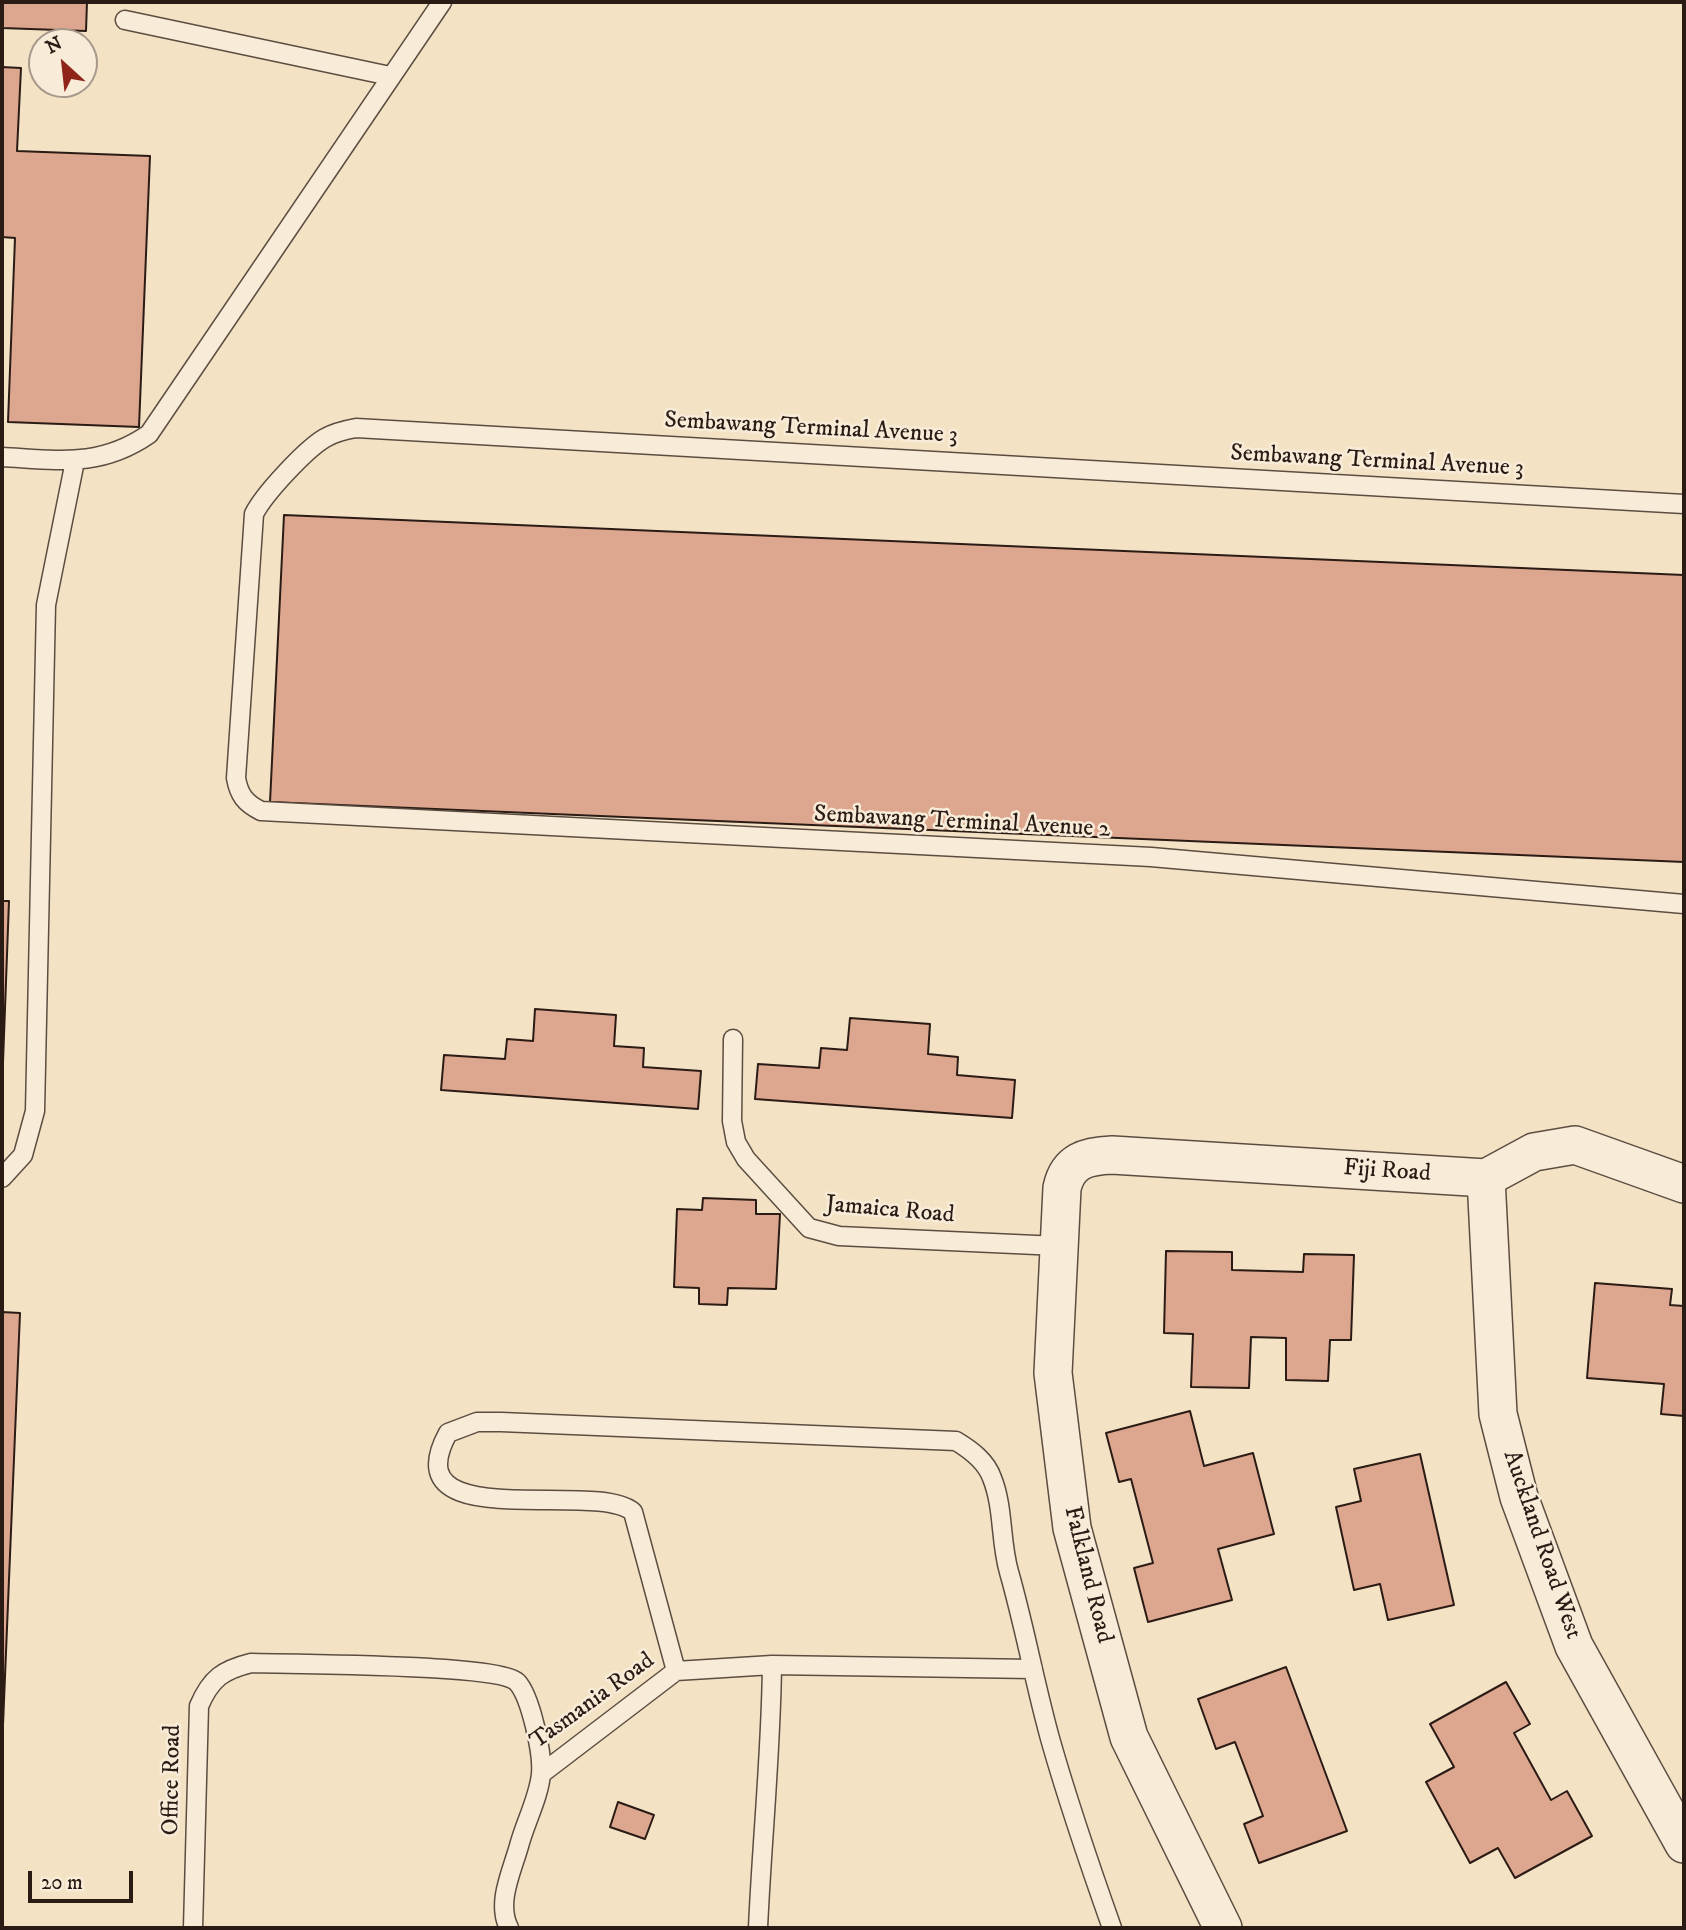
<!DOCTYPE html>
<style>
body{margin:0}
#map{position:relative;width:1686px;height:1930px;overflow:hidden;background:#f4e2c5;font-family:"IM FELL DW Pica",serif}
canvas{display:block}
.frame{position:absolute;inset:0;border:4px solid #2a1b15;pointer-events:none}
.north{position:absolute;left:28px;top:28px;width:70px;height:70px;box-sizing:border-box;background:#f8ecd9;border:2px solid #a6988b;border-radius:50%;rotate:333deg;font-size:19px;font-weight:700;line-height:28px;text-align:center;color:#2a1b15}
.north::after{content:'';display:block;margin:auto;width:24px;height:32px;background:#8f2418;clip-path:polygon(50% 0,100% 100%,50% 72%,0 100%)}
.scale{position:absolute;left:28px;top:1871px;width:105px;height:32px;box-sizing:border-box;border:4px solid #2a1b15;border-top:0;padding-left:9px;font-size:21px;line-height:24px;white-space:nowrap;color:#2a1b15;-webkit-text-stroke:5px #f8ecd9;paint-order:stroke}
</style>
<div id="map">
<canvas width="1686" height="1930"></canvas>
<div class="frame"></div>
<div class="north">N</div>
<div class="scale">20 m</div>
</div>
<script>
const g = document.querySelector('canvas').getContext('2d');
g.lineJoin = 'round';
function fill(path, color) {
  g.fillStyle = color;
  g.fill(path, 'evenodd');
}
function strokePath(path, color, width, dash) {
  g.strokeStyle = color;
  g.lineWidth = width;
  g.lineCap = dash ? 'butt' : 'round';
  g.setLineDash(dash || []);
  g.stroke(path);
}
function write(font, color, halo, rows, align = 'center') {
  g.font = font + ' "IM FELL DW Pica",serif';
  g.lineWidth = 5;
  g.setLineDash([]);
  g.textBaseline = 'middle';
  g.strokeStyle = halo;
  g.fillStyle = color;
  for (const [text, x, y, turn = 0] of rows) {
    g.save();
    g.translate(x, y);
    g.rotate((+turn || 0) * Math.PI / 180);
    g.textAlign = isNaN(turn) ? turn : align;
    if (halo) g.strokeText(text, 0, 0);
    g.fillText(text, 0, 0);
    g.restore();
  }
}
const building = new Path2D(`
 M2,2h85l-1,29 -84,-3z
 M2,67l19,1 -4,83 133,5 -11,271 -131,-5 7,-184 -13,-1z
 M284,515l1400,60v287l-1414,-60z
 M2,901h7l-7,188z
 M535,1009l81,6 -2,31 30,2 -1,19 58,4 -3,38 -257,-19 3,-35 61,4 2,-20 26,2z
 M850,1018l80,6 -2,30 30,3 -1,18 58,5 -3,38 -257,-19 3,-35 61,4 2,-20 26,2z
 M703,1198l53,2v14h24l-4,75 -48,-1 -1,17 -28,-1v-16l-25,-1 3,-78 25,1z
 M1166,1251l66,1v18l71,2 1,-18 50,1 -3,85h-21l-2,41 -42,-1v-42l-35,-1 -2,51 -58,-1 2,-53 -29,-1z
 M1595,1283l77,6 -2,16 14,1v110l-23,-2 3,-30 -77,-6z
 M2,1312l18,1 -18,436z
 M1190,1411l14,55 49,-13 21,81 -56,15 14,51 -84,22 -14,-54 19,-5 -22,-84 -12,3 -13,-49z
 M1420,1454l34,151 -66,15 -8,-36 -26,6 -18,-83 25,-6 -7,-32z
 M1286,1667l61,164 -88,32 -15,-39 19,-8 -28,-74 -19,7 -18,-50z
 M1506,1682l24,42 -16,9 37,67 16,-9 25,45 -77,42 -17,-30 -28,15 -44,-81 28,-15 -24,-43z
 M618,1802l36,13 -9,24 -35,-12z`);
fill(building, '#dda68e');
strokePath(building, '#2a1b15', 2);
const service = new Path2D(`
 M125,20l265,56
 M2,457c56,3 98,11 147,-23l293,-432
 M1684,504l-1328,-76c-11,2 -21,4 -31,10 -19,11 -61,56 -71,76l-18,264c3,17 9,25 25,33l890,46 533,47
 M733,1039l-1,82 4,21 10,17 63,69 30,8 219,10
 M2,1178l21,-23 12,-44 11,-506 29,-144
 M676,1671l-43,-159c-38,-33 -242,25 -185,-79l29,-11h24l455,19c15,9 30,20 36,37 12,30 8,63 17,94 16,56 26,113 42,170 18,63 39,124 61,186
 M541,1774l135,-103 96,-6 261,4
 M193,1928l6,-222c12,-28 24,-36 52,-43 38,1 247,1 266,19 14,15 26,73 24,92 -2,23 -16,49 -22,72 -7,25 -23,57 -10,82
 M758,1928c4,-88 13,-175 14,-263`);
const minor = new Path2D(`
 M1486,1178l12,236 21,83 55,149 110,198
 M1223,1928l-94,-191 -57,-209 -19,-155 9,-185c6,-27 24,-32 50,-33l374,23 48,-26 41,-7 109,39`);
strokePath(service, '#5c4d41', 21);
strokePath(minor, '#5c4d41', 40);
strokePath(service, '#f8ecd9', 18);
strokePath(minor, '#f8ecd9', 37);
write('24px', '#2a1b15', '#f8ecd9', [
 ["Sembawang Terminal Avenue 3",811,429,3],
 ["Sembawang Terminal Avenue 3",1377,462,3],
 ["Sembawang Terminal Avenue 2",962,823,3],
 ["Fiji Road",1387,1172,4],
 ["Jamaica Road",890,1211,5],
 ["Auckland Road West",1541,1545,71],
 ["Falkland Road",1087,1575,76],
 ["Tasmania Road",593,1702,-36],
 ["Office Road",173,1780,-89]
]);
</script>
